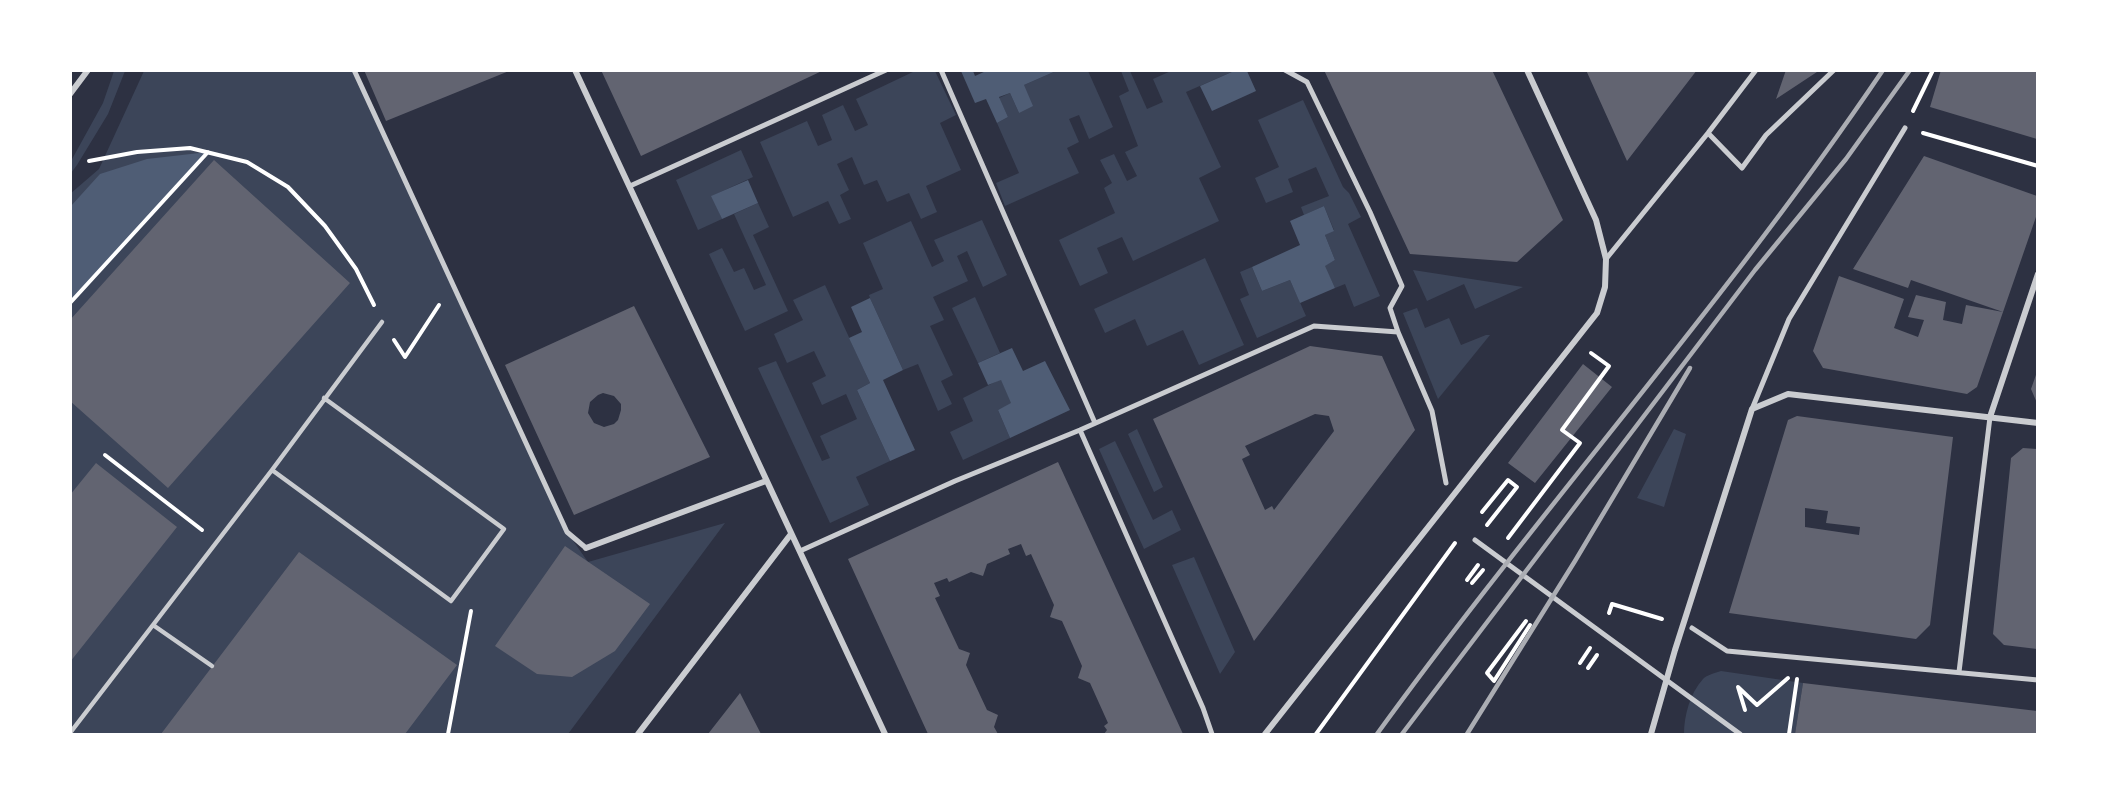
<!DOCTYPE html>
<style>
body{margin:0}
#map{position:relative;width:2108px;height:805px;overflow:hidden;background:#2d3142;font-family:"Public Sans",sans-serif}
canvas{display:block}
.frame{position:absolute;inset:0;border:72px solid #fff;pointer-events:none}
</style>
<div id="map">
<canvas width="2108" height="805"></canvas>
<div class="frame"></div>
</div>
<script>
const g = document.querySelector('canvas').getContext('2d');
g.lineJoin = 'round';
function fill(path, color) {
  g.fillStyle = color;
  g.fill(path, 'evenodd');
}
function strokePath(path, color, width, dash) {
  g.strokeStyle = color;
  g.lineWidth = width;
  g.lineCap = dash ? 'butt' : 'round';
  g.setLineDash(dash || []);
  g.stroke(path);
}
fill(new Path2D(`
 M114,71h11l-17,43 -31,51 -6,8v-12l32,-58z
 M144,71h211l212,461 21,30 137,-39 -157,211h-497l-1,-540 29,-25z
 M915,71h20l21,44 -16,8 21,47 -35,16 11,26 -16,7 -12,-26 -22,9 -10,-22 -13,5 -12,-28 -15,7 12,26 -9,5 11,24 -12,5 -11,-23 -35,16 -33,-75 47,-21 11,25 14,-6 -10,-25 21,-10 12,26 13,-6 -12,-26z
 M1056,71h32l25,56 -24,12 -10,-24 -10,4 10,23 -12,6 12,25 -74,33 -9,-23 23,-10 -22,-50 11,-6 -9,-19 11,-5 9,20 5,-28z
 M1121,71h9l17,38 16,-7 -10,-23 18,-8h63l-48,21 35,75 -22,11 20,43 -86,40 -11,-24 -25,11 11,25 -28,13 -21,-46 56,-27 -11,-25 8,-5 -12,-23 14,-6 13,27 10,-5 -12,-24 13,-6 -19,-50 10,-5z
 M1303,100l40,87 6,6 12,24 -13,7 32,72 -26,11 -9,-23 -10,4 -11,-22 11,-6 -10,-25 9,-5 -10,-24 -20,9 -3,-8 28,-11 -13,-29 -28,12 5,13 -27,11 -11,-25 24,-11 -21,-47z
 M741,150l12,27 -41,19 10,23 -24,11 -22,-50z
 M758,203l11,24 -16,8 35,76 -43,20 -36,-77 13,-6 12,24 10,-4 10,22 12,-5 -32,-71z
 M982,220l25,55 -24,12 -16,-36 -10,5 11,25 -35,16 11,23 -14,6 23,49 -12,6 11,23 -14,7 -20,-47 -15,6 -33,-72 -1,-3 14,-6 -20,-46 48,-22 21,46 12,-6 -10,-21z
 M1205,258l39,87 -45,20 -16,-35 -36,16 -12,-27 -30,14 -11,-24z
 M1252,267l10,24 28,-11 16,36 -49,22 -17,-39 9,-4 -9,-23z
 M1413,270l110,17 -48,22 -11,-25 -37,17z
 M825,285l45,98 -13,7 33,71 -34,16 13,28 -39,18 -72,-155 18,-7 46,100 8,-3 -10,-22 37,-17 -11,-25 -24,11 -10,-22 14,-7 -12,-25 -27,12 -13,-29 29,-14 -10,-20z
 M975,297l25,56 -22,10 -26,-55z
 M1417,308l8,20 24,-10 12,27 25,-10h4l-52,64 -35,-86z
 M1001,379l11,25 -14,6 12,28 -47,22 -13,-28 23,-11 -10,-23z
 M1137,429l26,58 -9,5 -26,-58z
 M1674,429l12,5 -22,73 -27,-9z
 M1115,441l38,79 19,-10 9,20 -37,19 -45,-100z
 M1194,557l41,95 -15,22 -48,-109z
 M1721,671l82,12 -8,51h-111c0,-18 6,-41 19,-55 4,-4 12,-6 18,-8z`), '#3c4559');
fill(new Path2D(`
 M961,71h12l2,5 11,-5h70l-32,14 9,21 -14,7 -9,-20 -11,4 9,20 -11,6 -11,-24 -11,4z
 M1234,71h13l9,20 -44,20 -12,-25z
 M208,152l-137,151v-97l29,-32 47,-15z
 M748,180l10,23 -36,16 -11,-23z
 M1324,206l10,25 -9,4 10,25 -10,6 10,22 -35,15 -10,-23 -28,11 -10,-24 48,-22 -10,-24z
 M870,298l33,72 -20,10 32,70 -25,11 -33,-71 13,-7 -21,-45 13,-6 -11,-25z
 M1012,348l11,23 22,-10 25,49 -60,28 -12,-28 13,-7 -10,-23 -13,5 -10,-22z`), '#4f5d75');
fill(new Path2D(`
 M364,70h145v1l-123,50z
 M601,70h223l-183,86z
 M1324,70h168l71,150 -46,42 -107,-8z
 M1586,70h111l-70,91z
 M1786,70h34l-44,29z
 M1941,70h96v69l-107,-32z
 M1924,156l113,40v18l-60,173 -10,7 -144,-26 -10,-17 26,-75 65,23 -10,29 24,9 6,-17 -16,-3 8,-22 30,7 -3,18 19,4 4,-19 37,7 -92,-32 -3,8 -55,-19z
 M214,160l136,123 -182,205 -98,-87v-81z
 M634,306l76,151 -136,58 -69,-150zM603,393l11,3 7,8v6l-3,10 -4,4 -10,3 -10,-4 -6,-10 2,-11 8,-7z
 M1310,346l72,10 33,74 -161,211 -101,-222zM1315,414l14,2 5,15 -60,79 -2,-4 -7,4 -23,-51 8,-4 -5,-9z
 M1583,364l29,23 -77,96 -27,-20z
 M2037,372v31l-6,-14z
 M1797,416l156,21 -23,188 -14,14 -187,-26 59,-193zM1805,508l23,3 -2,12 34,4 -1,8 -54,-8z
 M2023,448l14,1v200l-33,-4 -11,-11 18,-176z
 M1058,462l125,272h-79l3,-4 -3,-4 4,-3 -18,-40 -12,-5 4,-12 -20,-45 -12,-4 4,-12 -23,-51 -5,2 -5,-12 -13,5 2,5 -23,10 -4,12 -12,-4 -22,10 -2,-4 -13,5 6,13 -5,2 24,51 11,4 -4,12 21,45 11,5 -4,12 4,7h-70l-80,-175z
 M96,463l81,64 -107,135v-167z
 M565,546l85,58 -35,47 -43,26 -35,-3 -42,-28z
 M299,552l158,113 -52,69h-244z
 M1803,683l234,28v23h-242z
 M740,693l21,41h-53z`), '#626471');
strokePath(new Path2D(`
 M1913,111l20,-41
 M1923,133l115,33
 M89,161l48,-9 53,-4 57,14 41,25 37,39 31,43 18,36
 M70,303l138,-151
 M394,340l11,17 34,-52
 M105,455l97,75
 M1482,512l26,-32 9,7 -30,38
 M1508,538l72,-95 -18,-13 47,-64 -18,-13
 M1467,580l11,-15
 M1472,583l11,-13
 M1609,613l3,-9 50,15
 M1526,621l-39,52 7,8 36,-56
 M1580,663l10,-15
 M1588,668l9,-13
 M1745,710l-7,-23 19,18 31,-27
 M448,734l23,-123
 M1316,734l139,-191
 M1789,734l8,-55`), '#fff', 4);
strokePath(new Path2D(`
 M272,470l179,131 53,-72 -180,-131
 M153,625l59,41
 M70,733l202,-263 110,-148`), '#caccd0', 4.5);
strokePath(new Path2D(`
 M354,70l213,462 19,16
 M941,70l154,353
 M1285,70l22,12 63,130 32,74 -12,22 8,24 34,79 14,72
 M1708,133l34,35 24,-33 68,-65
 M630,186l256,-116
 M1606,259l102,-126 48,-63
 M1752,409l37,-90 116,-191
 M1080,430l123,278 9,26
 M1475,540l265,194
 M800,551l155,-70 125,-51 234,-104 84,6
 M1692,628l35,23 311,29
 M1959,672l31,-255`), '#caccd0', 5);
strokePath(new Path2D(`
 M575,70l310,664
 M70,94l18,-24
 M1990,417l48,-143
 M586,548l180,-67
 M638,734l153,-200
 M1265,734l332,-421 8,-26 1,-28 -10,-39 -69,-150
 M1651,734l24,-84 77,-241 36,-15 250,29`), '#caccd0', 6);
strokePath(new Path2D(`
 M1377,734c163,-225 350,-433 506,-664
 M1402,734l353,-464 91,-111 64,-89
 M1467,734l108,-173 115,-193`), '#abadb3', 4.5);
</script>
